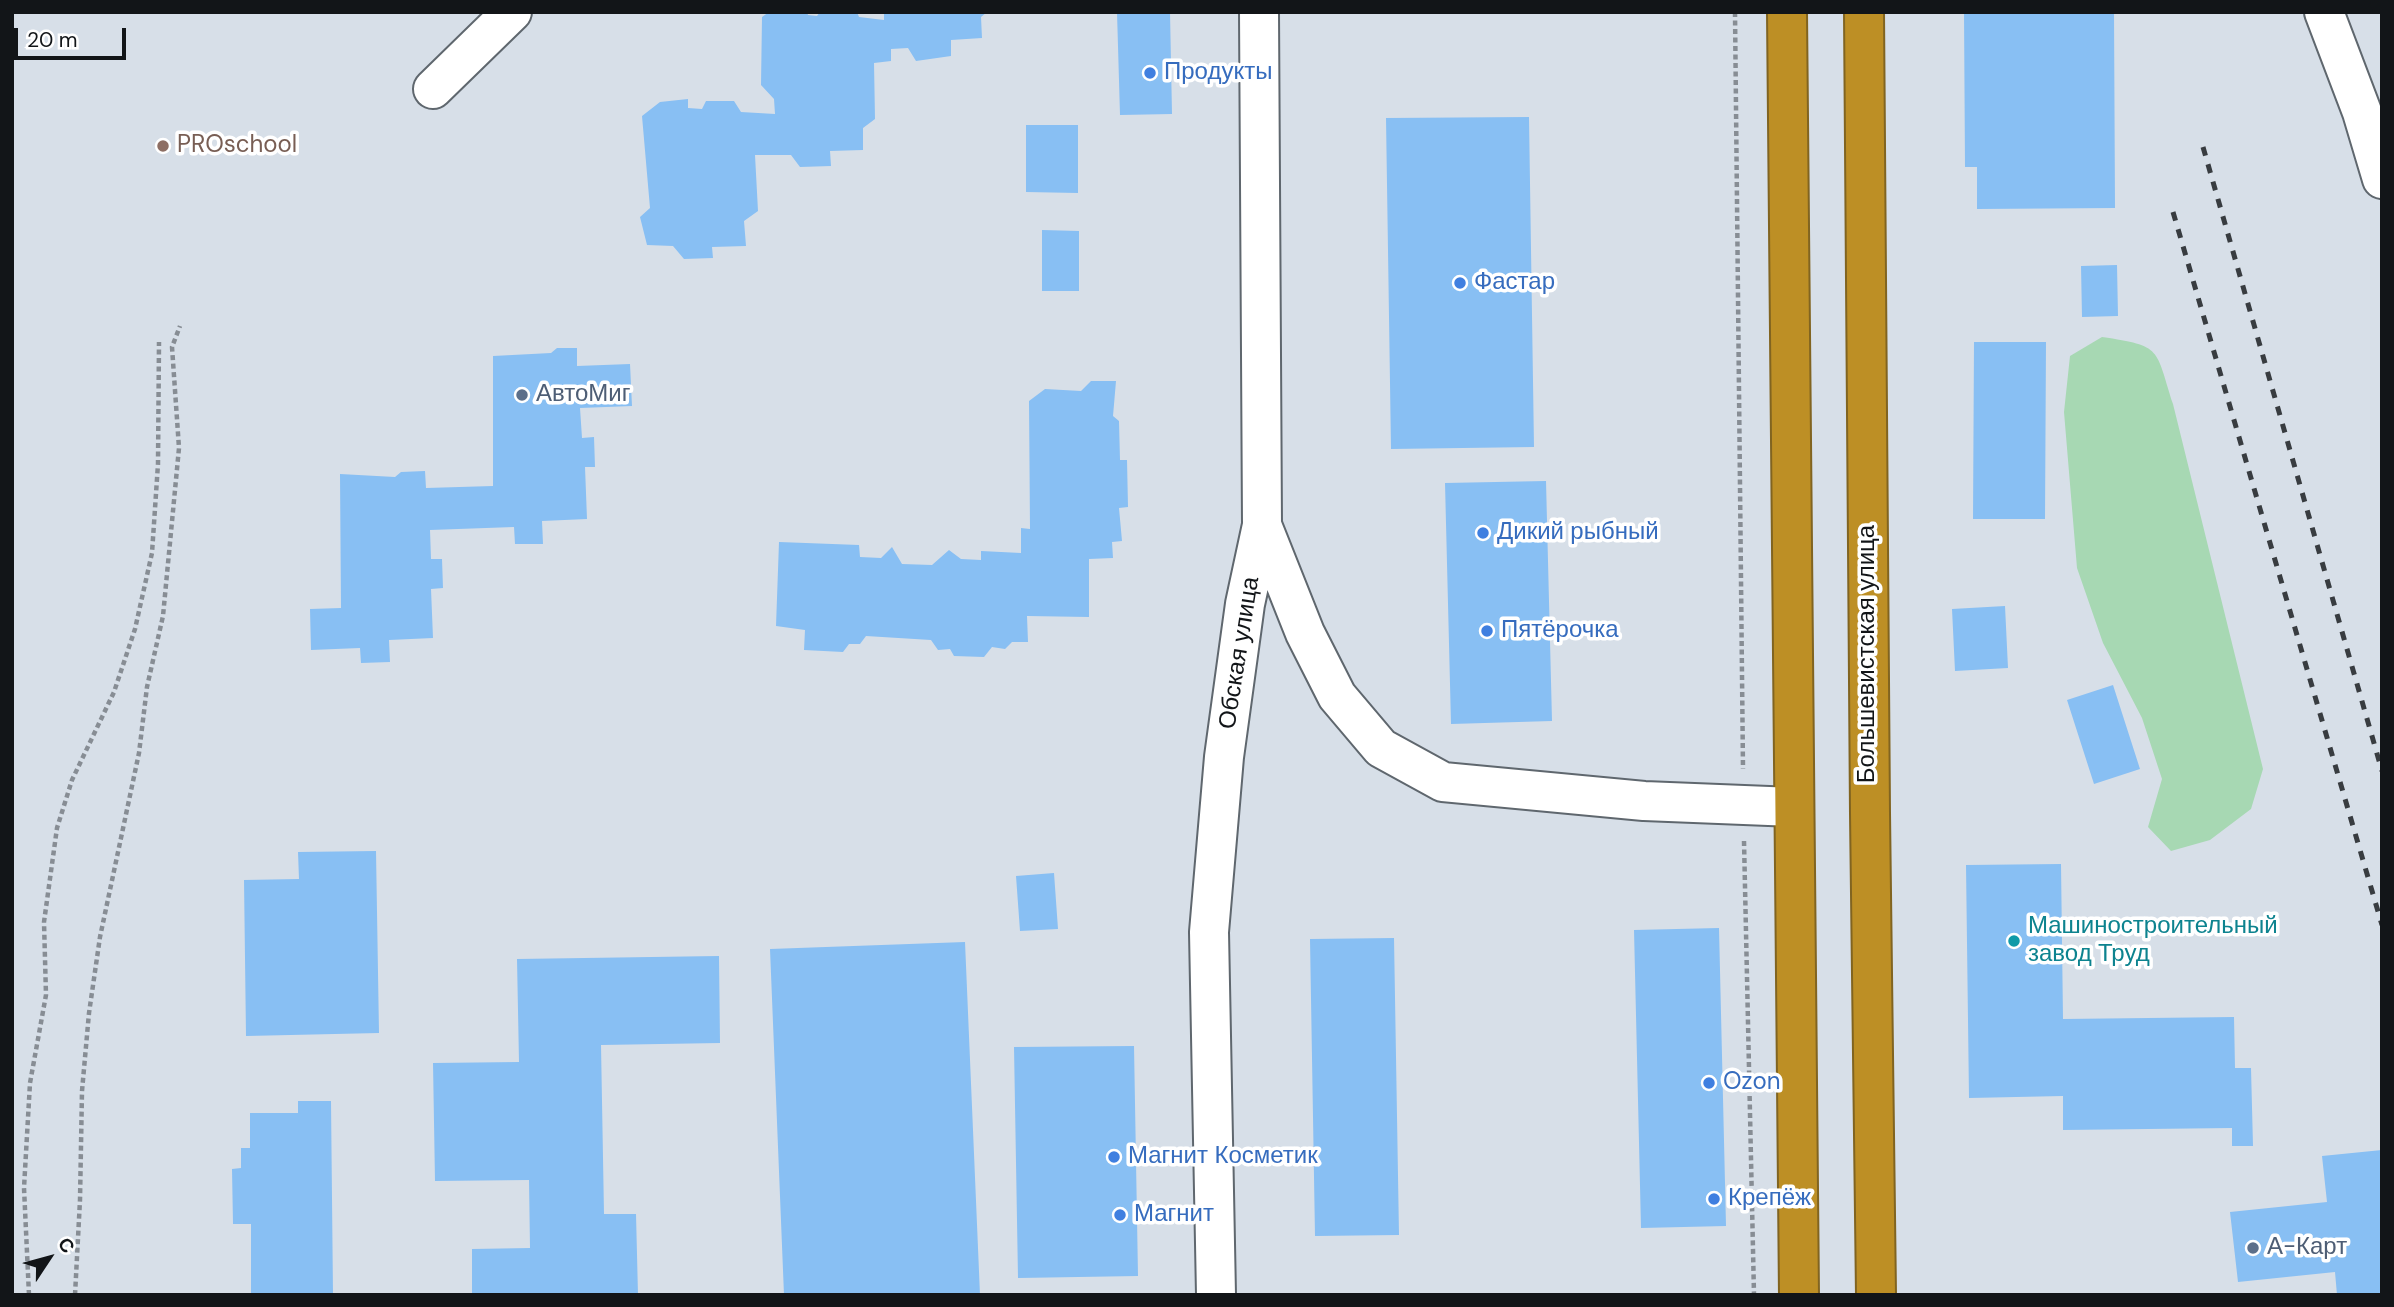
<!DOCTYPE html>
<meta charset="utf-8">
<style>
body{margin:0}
#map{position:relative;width:2394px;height:1307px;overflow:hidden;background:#d7dfe8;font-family:"DM Sans",sans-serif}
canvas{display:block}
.frame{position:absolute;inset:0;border:14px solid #121518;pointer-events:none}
.north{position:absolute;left:14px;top:1223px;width:70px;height:70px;-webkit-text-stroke:5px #fff;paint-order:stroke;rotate:54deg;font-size:19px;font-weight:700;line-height:28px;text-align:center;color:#121518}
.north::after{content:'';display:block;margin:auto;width:24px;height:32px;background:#121518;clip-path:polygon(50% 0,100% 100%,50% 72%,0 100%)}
.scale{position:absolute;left:14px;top:28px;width:112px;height:32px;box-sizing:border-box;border:4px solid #121518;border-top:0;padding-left:9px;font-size:21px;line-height:24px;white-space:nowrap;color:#121518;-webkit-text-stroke:5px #fff;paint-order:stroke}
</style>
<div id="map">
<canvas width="2394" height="1307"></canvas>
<div class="frame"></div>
<div class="north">С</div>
<div class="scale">20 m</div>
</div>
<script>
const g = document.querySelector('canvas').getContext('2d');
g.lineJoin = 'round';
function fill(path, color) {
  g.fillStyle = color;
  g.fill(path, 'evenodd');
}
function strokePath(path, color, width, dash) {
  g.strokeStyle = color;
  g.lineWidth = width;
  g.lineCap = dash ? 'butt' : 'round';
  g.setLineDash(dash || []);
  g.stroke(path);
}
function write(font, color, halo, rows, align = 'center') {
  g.font = font + ' "DM Sans",sans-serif';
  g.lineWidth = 7;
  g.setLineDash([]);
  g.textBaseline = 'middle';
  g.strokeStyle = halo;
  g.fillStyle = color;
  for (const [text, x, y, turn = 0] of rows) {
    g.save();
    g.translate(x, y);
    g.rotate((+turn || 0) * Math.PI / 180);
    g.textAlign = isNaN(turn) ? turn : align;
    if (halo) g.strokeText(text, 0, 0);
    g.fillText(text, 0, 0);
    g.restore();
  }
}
fill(new Path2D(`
 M2102,337c61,9 53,11 71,67l90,365 -12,40 -41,31 -39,11 -23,-24 14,-48 -20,-61 -39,-75 -26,-75 -13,-156 6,-56z`), '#a7d8b3');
fill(new Path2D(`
 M769,12h38l1,3 9,1 3,-4h37l2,5 25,3v-8h103l-6,5 1,21 -31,2v16l-35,5 -8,-13 -17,1v12l-17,2 1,56 -12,9v22l-33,1 1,15 -31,1 -9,-12h-36l3,56 -14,10 2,25 -34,1 1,11 -29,1 -11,-13 -26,-1 -7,-28 10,-9 -8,-92 18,-14 28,-3v9l14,1 4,-8h28l7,11 34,2 -1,-15 -13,-14 1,-68z
 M1117,12h53l2,102 -52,1z
 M1964,12h150l1,196 -138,1v-42h-12z
 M1529,117l5,330 -143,2 -5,-331z
 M1026,125h52v68l-52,-1z
 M1042,230l37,1v60h-37z
 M2117,265l1,51 -36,1 -1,-51z
 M1974,342h72l-1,177h-72z
 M557,348h20v18l53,-2 2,42 -52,2 2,30 12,-1 1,30h-10l2,52 -45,2 1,23h-28l-1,-17 -84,3 1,29h11l1,29 -12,1 2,49 -44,2 1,22 -29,1 -1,-15 -49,2 -1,-41 31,-1 -1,-134 55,3 6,-5 24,-1 1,17 67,-2v-130l58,-3z
 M1091,381h25l-3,35 6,5 1,39h7l1,47 -9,1 3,33 -10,1 1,16 -24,1v58l-62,-1 1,26h-16l-7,7 -13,-2 -8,10 -30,-1 -4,-7 -12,1 -7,-10 -65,-4 -6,8h-11l-6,8 -39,-2 1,-20 -29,-4 3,-84 80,3 1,12 21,1 11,-11 10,17 30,1 17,-15 12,9 20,1v-9l40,2v-25l9,1 -1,-128 16,-12 36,2z
 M1546,481l6,240 -101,3 -6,-241z
 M2005,606l3,62 -53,3 -3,-62z
 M2113,685l27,84 -46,15 -27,-84z
 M376,851l3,182 -133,3 -2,-156 55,-1 -1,-27z
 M2061,864l2,155 171,-2 1,51h16l2,78h-21v-18l-169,2v-34l-94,2 -3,-233z
 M1054,873l4,56 -38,2 -4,-55z
 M1719,928l7,298 -85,2 -7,-298z
 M1394,938l5,297 -84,1 -5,-297z
 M965,942l15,353h-196l-14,-346z
 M719,956l1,87 -119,2 3,169h32l2,81h-166v-46l58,-1 -1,-68 -94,1 -2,-118 86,-1 -2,-103z
 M1134,1046l4,230 -120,2 -4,-231z
 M298,1101h33l2,194h-82v-71h-18l-1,-55 9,-1v-20h9v-35h48z
 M2382,1150v145h-45l-2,-23 -97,10 -8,-70 97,-10 -5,-46z`), '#88bff3');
const minor = new Path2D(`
 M2324,12l38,100 20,67
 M433,89l79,-77
 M1262,525l43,108 32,63 44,52 62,34 201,19 150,6
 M1216,1295l-7,-363 15,-175 21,-153 17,-79 -3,-513`);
const highway = new Path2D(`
 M1787,12l12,1283
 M1864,12l6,801 6,482`);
strokePath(minor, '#5f676e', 42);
strokePath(highway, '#816420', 42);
strokePath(new Path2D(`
 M1735,12l8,757
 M1744,841l10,454
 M29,1295l-5,-107 6,-105 16,-88 -2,-73 13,-94 15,-48 42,-88 21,-63 17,-76 6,-89 1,-122
 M75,1295l5,-95 2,-109 7,-78 11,-76 39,-184 8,-66 16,-71 16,-168 -7,-101 8,-21`), '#878d94', 4.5, [5, 3.5]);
strokePath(minor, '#fff', 38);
strokePath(highway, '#bd8f25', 38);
strokePath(new Path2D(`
 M2203,147l179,624
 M2173,212l209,713`), '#383c40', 5, [9, 9]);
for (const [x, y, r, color] of [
 [1150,73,7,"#3f7fe0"],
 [163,146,7,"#8d6e63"],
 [1460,283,7,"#3f7fe0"],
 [522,395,7,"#5c6f8a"],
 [1483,533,7,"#3f7fe0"],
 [1487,631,7,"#3f7fe0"],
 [2014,941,7,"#0f9aa8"],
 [1709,1083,7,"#3f7fe0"],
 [1114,1157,7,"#3f7fe0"],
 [1714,1199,7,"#3f7fe0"],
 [1120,1215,7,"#3f7fe0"],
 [2253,1248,7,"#5c6f8a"]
]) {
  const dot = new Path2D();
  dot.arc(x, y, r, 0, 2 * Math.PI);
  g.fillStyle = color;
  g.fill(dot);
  strokePath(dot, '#fff', 2.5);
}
write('24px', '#366cbe', '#fff', [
 ["Продукты",1164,73],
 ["Фастар",1474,283],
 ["Дикий рыбный",1497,533],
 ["Пятёрочка",1501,631],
 ["Ozon",1723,1083],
 ["Магнит Косметик",1128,1157],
 ["Крепёж",1728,1199],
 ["Магнит",1134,1215]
], 'left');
write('24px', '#785e54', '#fff', [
 ["PROschool",177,146]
], 'left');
write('24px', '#4e5e75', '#fff', [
 ["АвтоМиг",536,395],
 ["А-Карт",2267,1248]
], 'left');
write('24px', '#121518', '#fff', [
 ["Обская улица",1240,653,-81],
 ["Большевистская улица",1868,654,-90]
]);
write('24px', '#0d838f', '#fff', [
 ["Машиностроительный",2028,927],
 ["завод Труд",2028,955]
], 'left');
</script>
